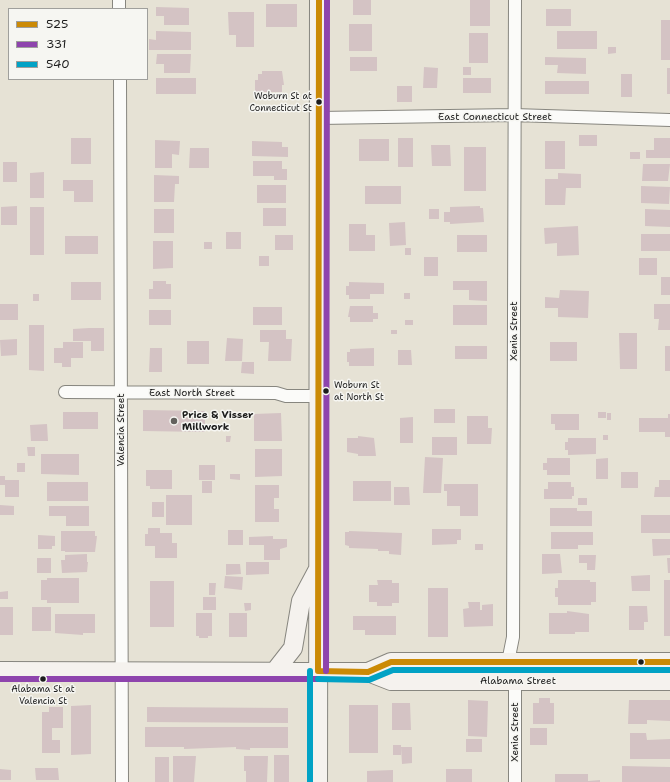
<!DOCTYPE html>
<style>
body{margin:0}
#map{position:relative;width:670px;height:782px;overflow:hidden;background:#e6e2d5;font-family:"Shantell Sans",sans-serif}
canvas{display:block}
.legend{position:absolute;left:8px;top:8px;width:140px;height:72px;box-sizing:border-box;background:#f6f6f2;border:1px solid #9f9f9c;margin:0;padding:5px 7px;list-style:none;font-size:12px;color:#1c1c1c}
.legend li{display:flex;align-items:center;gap:8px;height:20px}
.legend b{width:20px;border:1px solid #9f9f9c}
</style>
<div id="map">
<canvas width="670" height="782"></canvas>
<ul class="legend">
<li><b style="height:5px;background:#cb8a06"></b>525</li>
<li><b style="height:5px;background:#8e44ad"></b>331</li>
<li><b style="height:5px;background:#01a2c5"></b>540</li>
</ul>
</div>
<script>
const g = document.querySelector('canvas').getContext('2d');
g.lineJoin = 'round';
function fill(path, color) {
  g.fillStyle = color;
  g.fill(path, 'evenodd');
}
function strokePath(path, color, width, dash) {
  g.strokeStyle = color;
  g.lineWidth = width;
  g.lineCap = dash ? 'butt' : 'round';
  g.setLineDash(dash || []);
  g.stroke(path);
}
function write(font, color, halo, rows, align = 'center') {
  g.font = font + ' "Shantell Sans",sans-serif';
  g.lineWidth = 3;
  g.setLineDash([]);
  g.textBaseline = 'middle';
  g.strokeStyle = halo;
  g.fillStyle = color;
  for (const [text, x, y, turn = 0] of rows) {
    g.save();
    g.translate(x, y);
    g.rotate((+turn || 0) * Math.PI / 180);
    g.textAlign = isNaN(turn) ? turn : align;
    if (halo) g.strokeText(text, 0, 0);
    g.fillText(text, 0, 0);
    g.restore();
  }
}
fill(new Path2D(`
 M353,0h18v15h-18z
 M470,0h20v26h-20z
 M266,4h31v23h-31z
 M156,7l33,1v17h-25v-9h-8z
 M546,9h25v17h-25z
 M228,12h26v35h-18v-12h-7z
 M661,20h9v40h-9z
 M349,24h23v27h-23z
 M156,31l35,1v18h-42v-11l7,1z
 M557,31h40v18h-40z
 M469,33h19v30h-19z
 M608,47h8v6l-8,1z
 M157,54h34l-1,19h-26v-9h-8z
 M350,57h27v14h-27z
 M545,57l41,1v16l-29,-1 1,-8h-13z
 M424,67l14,1 -1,20h-14z
 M463,67h8v8h-8z
 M667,68h3v26h-3z
 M262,71h20l2,14h-2v7h-27v-12h3v-6h4z
 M621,74h11v23h-11z
 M156,78h40v16h-40z
 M463,78h28v15h-28z
 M545,81h44v13h-44z
 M397,86h15v16h-15z
 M579,135h18v11h-18z
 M71,138h20v26h-20z
 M398,138h15v29h-15z
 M654,138h16v20h-24v-8h8z
 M359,139h30v22h-30z
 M155,140l25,1 -1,14 -7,-1v14h-17z
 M252,141l30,1v5h6v10l-36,-1z
 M545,141h20v28h-20z
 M431,145h19l1,21h-19z
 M464,147h22v44h-22z
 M190,148h19v20h-20z
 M630,152h10v7h-10z
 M253,161h29v8h5v11h-13v-4h-21z
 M3,162h14v20h-14z
 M643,164h27l-2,17h-26z
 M44,172v26h-14v-25z
 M558,173l23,1v14h-15l-1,17h-20v-26h13z
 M154,175l25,1v8h-4l-1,18h-20z
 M63,180h30v22h-19v-11h-11z
 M257,185h29v18h-29z
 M365,186h36v18h-36z
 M641,186l29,1 -1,17 -28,-1z
 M17,206v19h-16v-18z
 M480,206v2h3l1,14 -34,2v-2h-6v-10h6v-5z
 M30,207h14v48h-14z
 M263,208h23v18h-23z
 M154,209h20v24h-20z
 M429,209h10v10h-10z
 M645,209l25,1v17l-25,-1z
 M405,222l1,23 -16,1 -1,-23z
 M349,224h17v11h9v16h-26z
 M578,226l1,29 -22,1v-13l-12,1 -1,-16z
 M226,232h15v17h-15z
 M641,234h29v17h-29z
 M275,235h18v15h-18z
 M457,235h30v17h-30z
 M65,236h33v18h-33z
 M153,241h20v27l-20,1z
 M204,242h8v7h-8z
 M405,248h6v7h-6z
 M259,256h10v10h-10z
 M424,257h14v19h-14z
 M639,258h18v17h-18z
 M661,277h9v18h-9z
 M153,281h13v3h5v15h-22v-10h4z
 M453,281h34v20l-18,-1v-10h-16z
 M71,282h30v18h-30z
 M349,282l35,1v11h-14v5h-21v-4h-3v-9h3z
 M560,290l29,1 -1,27 -30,-1v-9h-13v-11l14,1z
 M404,293h6v6h-6z
 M33,294h6v7h-6z
 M0,304h18v16h-18z
 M654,304h16v26h-12l1,-11h-5z
 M453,305h34v20h-34z
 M350,306h23v7h5v6h-5v3h-23v-5h-2z
 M253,307h29v18h-29z
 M149,310h22v15h-22z
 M405,320h8v5h-8z
 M29,325h15v46l-15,-1z
 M89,328h15v23h-13v-10h-18v-12z
 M260,330h26v9h6l-1,22h-23l1,-19h-9z
 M391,330h6v4h-6z
 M619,333h18v36h-17z
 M227,338l16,1 -1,22h-17z
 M17,339v16l-16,1 -1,-16z
 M187,341h22v23h-22z
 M63,342h20v16h-12v9h-9v-4h-8v-15h9z
 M550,342h27v19h-27z
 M455,346h32v13h-32z
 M665,346h5v25h-5z
 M150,348h12v24h-13z
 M374,348v18h-25v-4h-2v-10h3v-3z
 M398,350h13l1,15h-14z
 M242,362h12v12l-13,-1z
 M434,409h21v14h-21z
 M143,410l62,1v21l-62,-1z
 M63,412h35v17h-35z
 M598,412h8v6h-8z
 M281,413l1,28h-28v-27z
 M607,413h4v7h-4z
 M551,414h28v16h-24v-6h-4z
 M668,414h2v23h-5v-5h-26v-14h29z
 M467,416h21v12h4l-1,16h-24z
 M413,417v26h-13v-25z
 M47,424l1,17h-17l-1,-16z
 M603,435h5v5h-5z
 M226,436h5l-1,6h-4z
 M358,436l16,2 2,18h-18v-2l-11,-2v-14h11z
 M432,437h25v18h-25z
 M568,438h28v16l-28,1v-5h-3v-8h3z
 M27,447h8v9h-7z
 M255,449h27v27l-27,1z
 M41,454h38v21l-38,-1z
 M425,457l18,1 -2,35h-18z
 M547,458h23v17h-23v-5h-4v-7h4z
 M608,458v21h-12v-20z
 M17,463h8v9h-8z
 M199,465h16v15h-16z
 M146,470h26v19h-22v-3h-4z
 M621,472h17v16h-17z
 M230,474h10v6l-10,-1z
 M0,476h5v4h14v17h-14v-12h-5z
 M659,480h11v17h-16l1,-10h4z
 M202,481h10v12h-10z
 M353,481h38v20h-38z
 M47,482h41v19h-41z
 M548,482h23v5h3v9h-2v3h-28v-10h4z
 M444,484h34v32h-18v-10h-13v-15h-3z
 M255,485h24v13h-5v11h5v13h-24z
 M394,487h15l1,18h-16z
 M166,495h26v30h-26z
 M578,498h9v7h-9z
 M152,502h12v15h-12z
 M0,505l14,1v9h-14z
 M49,506h40v20h-23v-10h-17z
 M550,508h27v3h15v15h-42z
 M641,515h29v18h-29z
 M148,528h12v5h12v10h5v15h-22v-12h-10v-12h3z
 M432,529h29v11h-4v4l-25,1z
 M228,530h15v15h-15z
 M61,531h34v5h2l-2,16h-30v-1h-4z
 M349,531l53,2 -1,22 -12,-1v-3h-11v-2l-29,-1v-2l-4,-1v-13h4z
 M551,532h42v13h-15v4h-27z
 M38,535l17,1v10h-3v3h-14z
 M273,536v3h14v8l-7,2v11h-16v-15h-15v-8z
 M652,539h18v16l-17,1z
 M475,544h8v6h-8z
 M87,554v8h1l-1,10 -25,1 -1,-13h4v-5z
 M542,554h18l2,19 -20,1z
 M579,555h17l-1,15h-8v-7h-8z
 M37,558h14v15h-14z
 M667,558h3v15h-2z
 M246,562h23v12l-23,1z
 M226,564h14l1,10 -15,1z
 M650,575v16h-18l-1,-15z
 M225,576l18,1 -1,13 -18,-2z
 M47,578h32v25h-32v-3h-6v-20h6z
 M377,580h15v3h7v20h-7v3h-15v-4h-8v-17h9z
 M558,580h32v2h6v20h-5v3h-33v-8h-3v-9h3z
 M664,580h6v56h-6z
 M150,581h24v46h-24z
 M209,583h7l-1,12h-6z
 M428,588h20v49h-20z
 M8,591v8h-8v-7z
 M203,597h13v13h-13z
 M468,602h12v8h2v-5l11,-1v22l-29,1 -1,-18 6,-1z
 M244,603h7v7l-6,1z
 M629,606h18l1,16h-4v8h-15z
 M0,607h13v28h-13z
 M32,607h19v24h-19z
 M567,611l22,3v18h-14v2h-26v-21h18z
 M196,613h16v23h-4v2h-9v-2h-3z
 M229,613h18v24h-18z
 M55,614h40v19h-12v2l-28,-2z
 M353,616h43v19h-31v-5h-12z
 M539,698h11v5h4v21h-21v-21h6z
 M468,700l20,1 -1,36 -19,-1z
 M629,700h41v21l-23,-1v4h-19z
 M392,703h18l1,27h-19z
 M91,705v49l-20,1v-49z
 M349,705h29v48h-29z
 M49,707h14v21h-11v12h8v13h-18v-41h7z
 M147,707l141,1v15l-141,-1z
 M145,727h143v21h-38v2l-14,-1v-2l-52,2v-2h-39z
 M530,728h17v17h-17z
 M630,733h16l1,7 23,-1v20h-40z
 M466,739h16v13h-16z
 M393,745h8v10h-8z
 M401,747h11v16l-10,1z
 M274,755h15v27h-15z
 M173,756h23l-2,26h-21z
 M244,756h24l-1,26h-21v-11h-2z
 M155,757h14v25h-14z
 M622,766l48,1v15h-48z
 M35,768h23l1,12h-23z
 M0,769l11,1v10h-11z
 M446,769h26v13h-26z
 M393,770v12h-26v-11z
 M555,774h33v7l12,-1v2h-45z`), '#d4c3c4');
const street = new Path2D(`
 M119,0v9
 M120,79l2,703
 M319,118l195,-3 156,5
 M65,392l211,1 10,3h33
 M508,662l5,-25 2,-637
 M515,681v101`);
const secondary = new Path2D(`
 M0,671l368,1 23,9h279
 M275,671l18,-23 8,-47 16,-30
 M368,672l23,-10h279
 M318,782l1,-782`);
strokePath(street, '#87867f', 14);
strokePath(secondary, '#87867f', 20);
strokePath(street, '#fbfbf9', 12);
strokePath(secondary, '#f5f2ee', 18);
strokePath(new Path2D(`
 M318,671l1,-671
 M318,671l50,1 23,-10h279`), '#cb8a06', 6);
strokePath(new Path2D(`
 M326,671l1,-671
 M0,679h318`), '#8e44ad', 6);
strokePath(new Path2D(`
 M310,671v111
 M318,679l51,1 24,-10h277`), '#01a2c5', 6);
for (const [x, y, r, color] of [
 [319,102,3.5,"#1c1c1c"],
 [326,391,3.5,"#1c1c1c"],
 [174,421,4,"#63615d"],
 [641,662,3.5,"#1c1c1c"],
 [43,679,3.5,"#1c1c1c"]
]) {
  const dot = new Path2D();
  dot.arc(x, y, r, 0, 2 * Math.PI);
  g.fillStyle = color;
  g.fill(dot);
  strokePath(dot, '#f6f6f2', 1.5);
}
write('9px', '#1c1c1c', '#f6f6f2', [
 ["Woburn St at",312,97],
 ["Connecticut St",312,109],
 ["Woburn St",334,386,"left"],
 ["at North St",334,398,"left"],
 ["Alabama St at",43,690,"center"],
 ["Valencia St",43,702,"center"]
], 'right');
write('10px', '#1c1c1c', '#f6f6f2', [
 ["East Connecticut Street",495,117],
 ["Xenia Street",514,331,-90],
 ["East North Street",192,393],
 ["Valencia Street",121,430,-90],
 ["Alabama Street",518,681],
 ["Xenia Street",515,732,-90]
]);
write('bold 10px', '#1c1c1c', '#f6f6f2', [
 ["Price & Visser",182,415],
 ["Millwork",182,427]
], 'left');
</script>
